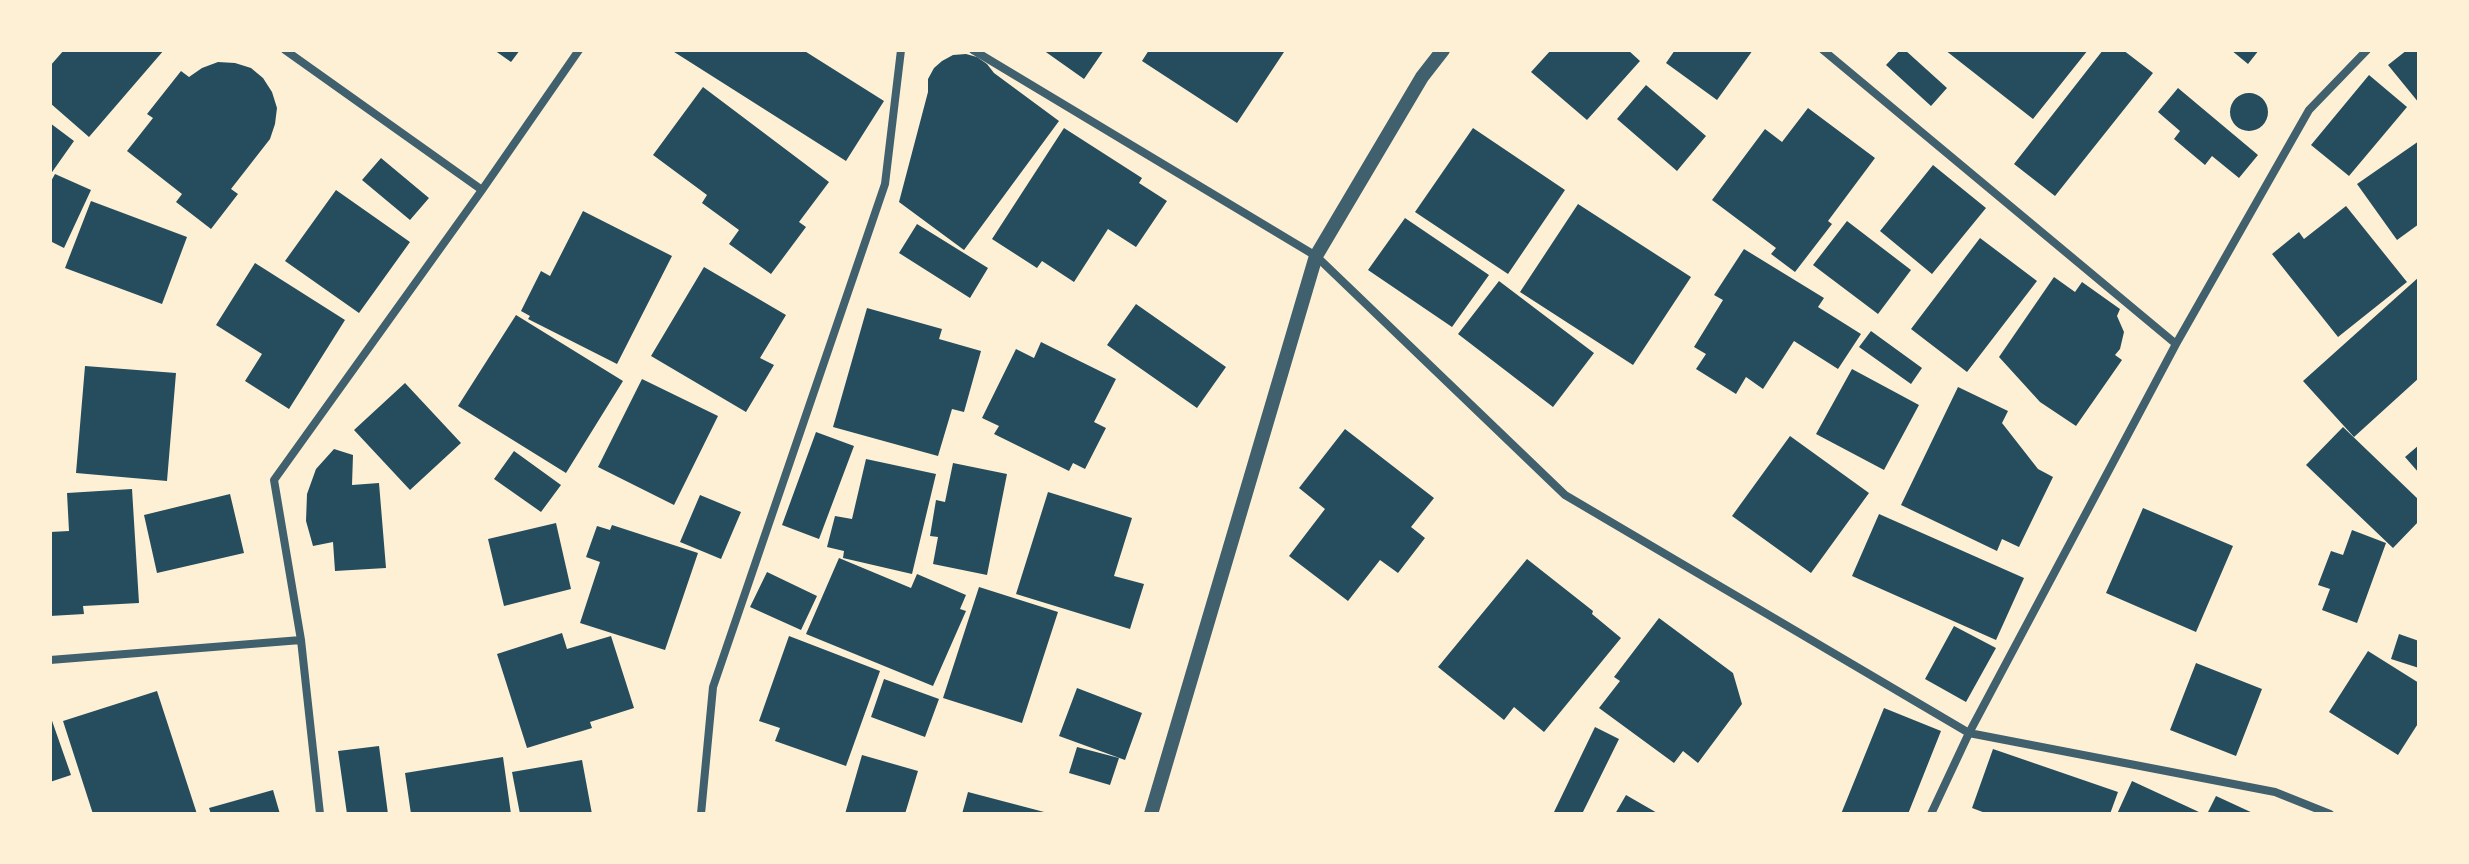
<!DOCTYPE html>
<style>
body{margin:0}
#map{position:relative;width:2469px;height:864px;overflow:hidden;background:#fdf0d5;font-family:"Exo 2",sans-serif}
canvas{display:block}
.frame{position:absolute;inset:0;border:52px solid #fdf0d5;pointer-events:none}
</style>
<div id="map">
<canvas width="2469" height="864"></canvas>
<div class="frame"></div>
</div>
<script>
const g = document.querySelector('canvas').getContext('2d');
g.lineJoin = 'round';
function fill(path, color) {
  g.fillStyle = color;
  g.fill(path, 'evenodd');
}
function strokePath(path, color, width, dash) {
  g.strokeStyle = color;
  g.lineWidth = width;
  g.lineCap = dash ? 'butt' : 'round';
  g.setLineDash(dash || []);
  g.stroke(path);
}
fill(new Path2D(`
 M64,50h100l-75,87 -39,-34v-37z
 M494,50h26l-9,12z
 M671,50h132l81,51 -38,60z
 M1043,50h61l-20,29z
 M1149,50h132l3,2 -47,71 -95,-62z
 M1551,50h77l12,11 -53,59 -56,-48z
 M1675,50h78l-36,50 -51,-37z
 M1900,50h5l42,38 -16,18 -45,-41z
 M1945,50h143l-55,69z
 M2103,50h20l30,23 -98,123 -41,-32z
 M2231,50h28l-11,14z
 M2407,50h12v53l-31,-38z
 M966,54l11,3 10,7 7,9 65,48 -95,129 -65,-48 29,-110v-13l6,-11 8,-7 11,-6z
 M218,62l17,1 16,5 12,10 9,14 5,16 -2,16 -5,15 -39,50 7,5 -27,35 -35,-27 6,-8 -55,-43 26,-33 -6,-4 34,-43 8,6 13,-9z
 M2369,75l38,32 -58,69 -38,-31z
 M1646,85l60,51 -29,35 -60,-52z
 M703,87l126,95 -30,40 7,5 -35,47 -42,-30 10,-14 -37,-27 5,-8 -54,-40z
 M2178,88l80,67 -19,23 -27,-22 -7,9 -31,-26 6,-8 -22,-19z
 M2230 112a19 19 0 1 1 38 0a19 19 0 1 1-38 0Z
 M1808,108l67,50 -47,63 4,3 -37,48 -24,-18 5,-6 -64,-48 53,-71 17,13z
 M50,123l24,18 -24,34z
 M1064,128l78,50 -3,5 28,18 -31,46 -28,-18 -34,53 -32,-21 -5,7 -45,-29z
 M1473,128l92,62 -57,84 -93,-62z
 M2419,141v83l-22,16 -40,-56z
 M381,158l48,40 -19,22 -48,-40z
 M1933,165l53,43 -54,66 -52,-43z
 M55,174l36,16 -27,58 -14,-7v-58z
 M336,190l74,52 -51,71 -74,-52z
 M91,201l96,36 -25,67 -97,-36z
 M1578,204l113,73 -58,88 -113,-73z
 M2346,206l61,76 -69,55 -66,-83 27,-22 5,7z
 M583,211l89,45 -55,108 -89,-45 2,-3 -9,-5 20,-40 9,5z
 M1405,218l84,57 -37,52 -84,-57z
 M1847,221l64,49 -33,44 -65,-49z
 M917,224l71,44 -18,30 -71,-45z
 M1980,238l57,43 -70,91 -56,-43z
 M1744,249l80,49 -6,9 43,27 -23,35 -44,-28 -31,48 -17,-12 -10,17 -40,-25 10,-15 -12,-7 29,-47 -9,-5z
 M255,263l90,57 -56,89 -44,-28 17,-27 -46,-29z
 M704,267l82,48 -26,43 14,7 -28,47 -95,-56z
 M2054,277l21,15 7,-10 38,27 -3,7 7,16 -4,17 -5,6 7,5 -46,66 -36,-24 -41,-45z
 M2419,277v101l-65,59 -51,-56z
 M1499,281l95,72 -41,54 -95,-73z
 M1136,304l90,63 -29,41 -90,-63z
 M867,308l75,21 -3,10 42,12 -17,61 -12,-3 -14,47 -105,-29z
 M516,315l107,66 -57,92 -108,-67z
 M1871,331l51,37 -11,16 -52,-37z
 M1041,342l75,37 -22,43 12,6 -21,41 -12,-6 -4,8 -75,-37 5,-8 -17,-8 34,-69 18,9z
 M85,366l91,7 -9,108 -91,-8z
 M1852,369l67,36 -35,65 -68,-36z
 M642,379l76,37 -44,89 -76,-38z
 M405,383l56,60 -51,47 -56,-60z
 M1958,387l50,24 -6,12 36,46 15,8 -34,70 -17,-8 -5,12 -96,-46z
 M2343,427l76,73v21l-26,27 -87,-83z
 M1345,429l89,69 -23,29 14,11 -27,35 -18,-13 -32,41 -59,-45 36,-47 -26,-21z
 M816,432l38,14 -35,93 -37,-14z
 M1790,436l79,57 -58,80 -79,-57z
 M2419,445v28l-14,-16z
 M334,449l19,6 -1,30 27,-2 7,85 -51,3 -2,-29 -20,4 -7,-25 1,-27 9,-25z
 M514,451l47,34 -20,27 -47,-33z
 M866,459l70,15 -24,100 -69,-16 1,-7 -17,-4 8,-31 17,3z
 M953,463l54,11 -20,101 -54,-11 5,-27 -8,-1 6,-36 9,2z
 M132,489l7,114 -56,3 1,8 -34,2v-84l19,-1 -2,-38z
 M1048,492l84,26 -18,58 30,8 -14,45 -114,-35z
 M230,494l14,59 -87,20 -13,-58z
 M700,495l41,17 -20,47 -41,-17z
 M2143,508l90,38 -37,86 -90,-39z
 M1879,514l145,64 -28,62 -144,-64z
 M556,523l15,66 -67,17 -16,-67z
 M612,525l86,28 -33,97 -85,-27 20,-61 -14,-5 11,-31 13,4z
 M2352,530l34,13 -29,80 -35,-13 8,-21 -12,-4 13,-34 12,4z
 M839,558l72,30 6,-14 49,21 -6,14 6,2 -33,75 -127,-52z
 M1527,559l66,52 -1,3 29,24 -77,94 -30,-25 -10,13 -66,-53z
 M767,572l50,24 -16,34 -51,-23z
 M979,587l79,25 -36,111 -79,-25z
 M1659,618l74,55 9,31 -44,59 -15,-12 -9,12 -75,-55 21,-27 -6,-4z
 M1954,626l42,22 -30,54 -41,-23z
 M562,633l5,16 44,-13 23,72 -44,14 2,6 -65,20 -30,-94z
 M2399,634l20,7v27l-28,-9z
 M789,636l91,35 -34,95 -71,-25 5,-13 -21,-7z
 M2368,651l51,32v39l-21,33 -69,-43z
 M2196,663l66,26 -26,67 -66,-26z
 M884,679l55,20 -14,38 -54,-20z
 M1077,688l65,25 -17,47 -66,-24z
 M157,691l40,123h-104l-30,-93z
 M1884,708l57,23 -33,83h-67z
 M50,715l21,60 -21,7z
 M1595,727l24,12 -37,75h-25l-3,-2z
 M379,746l9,68h-41l-9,-63z
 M1077,747l42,11 -9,27 -41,-12z
 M1993,749l125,43 -8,22h-122l-16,-6z
 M862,755l56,16 -13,43h-60z
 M503,757l8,57h-100l-6,-41z
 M582,760l10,54h-72l-8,-42z
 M2132,781l67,31 -2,2h-80z
 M273,790l7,24h-69l-2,-6z
 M968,792l80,21v1h-86z
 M1626,795l33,19h-44z
 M2216,796l39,18h-48z`), '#264d5e');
strokePath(new Path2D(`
 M285,50l197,140
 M973,50l343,206 249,239 404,238 306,59 55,22
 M1823,50l353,294
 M50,660l251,-20
 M320,814l-19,-174 -27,-160 208,-290 97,-140
 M701,814l12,-127 172,-503 16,-134
 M1931,814l38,-81 207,-389 133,-234 58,-60`), '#3f606c', 8);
strokePath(new Path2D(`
 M1151,814l165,-558 106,-179 21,-27`), '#3f606c', 14);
</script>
